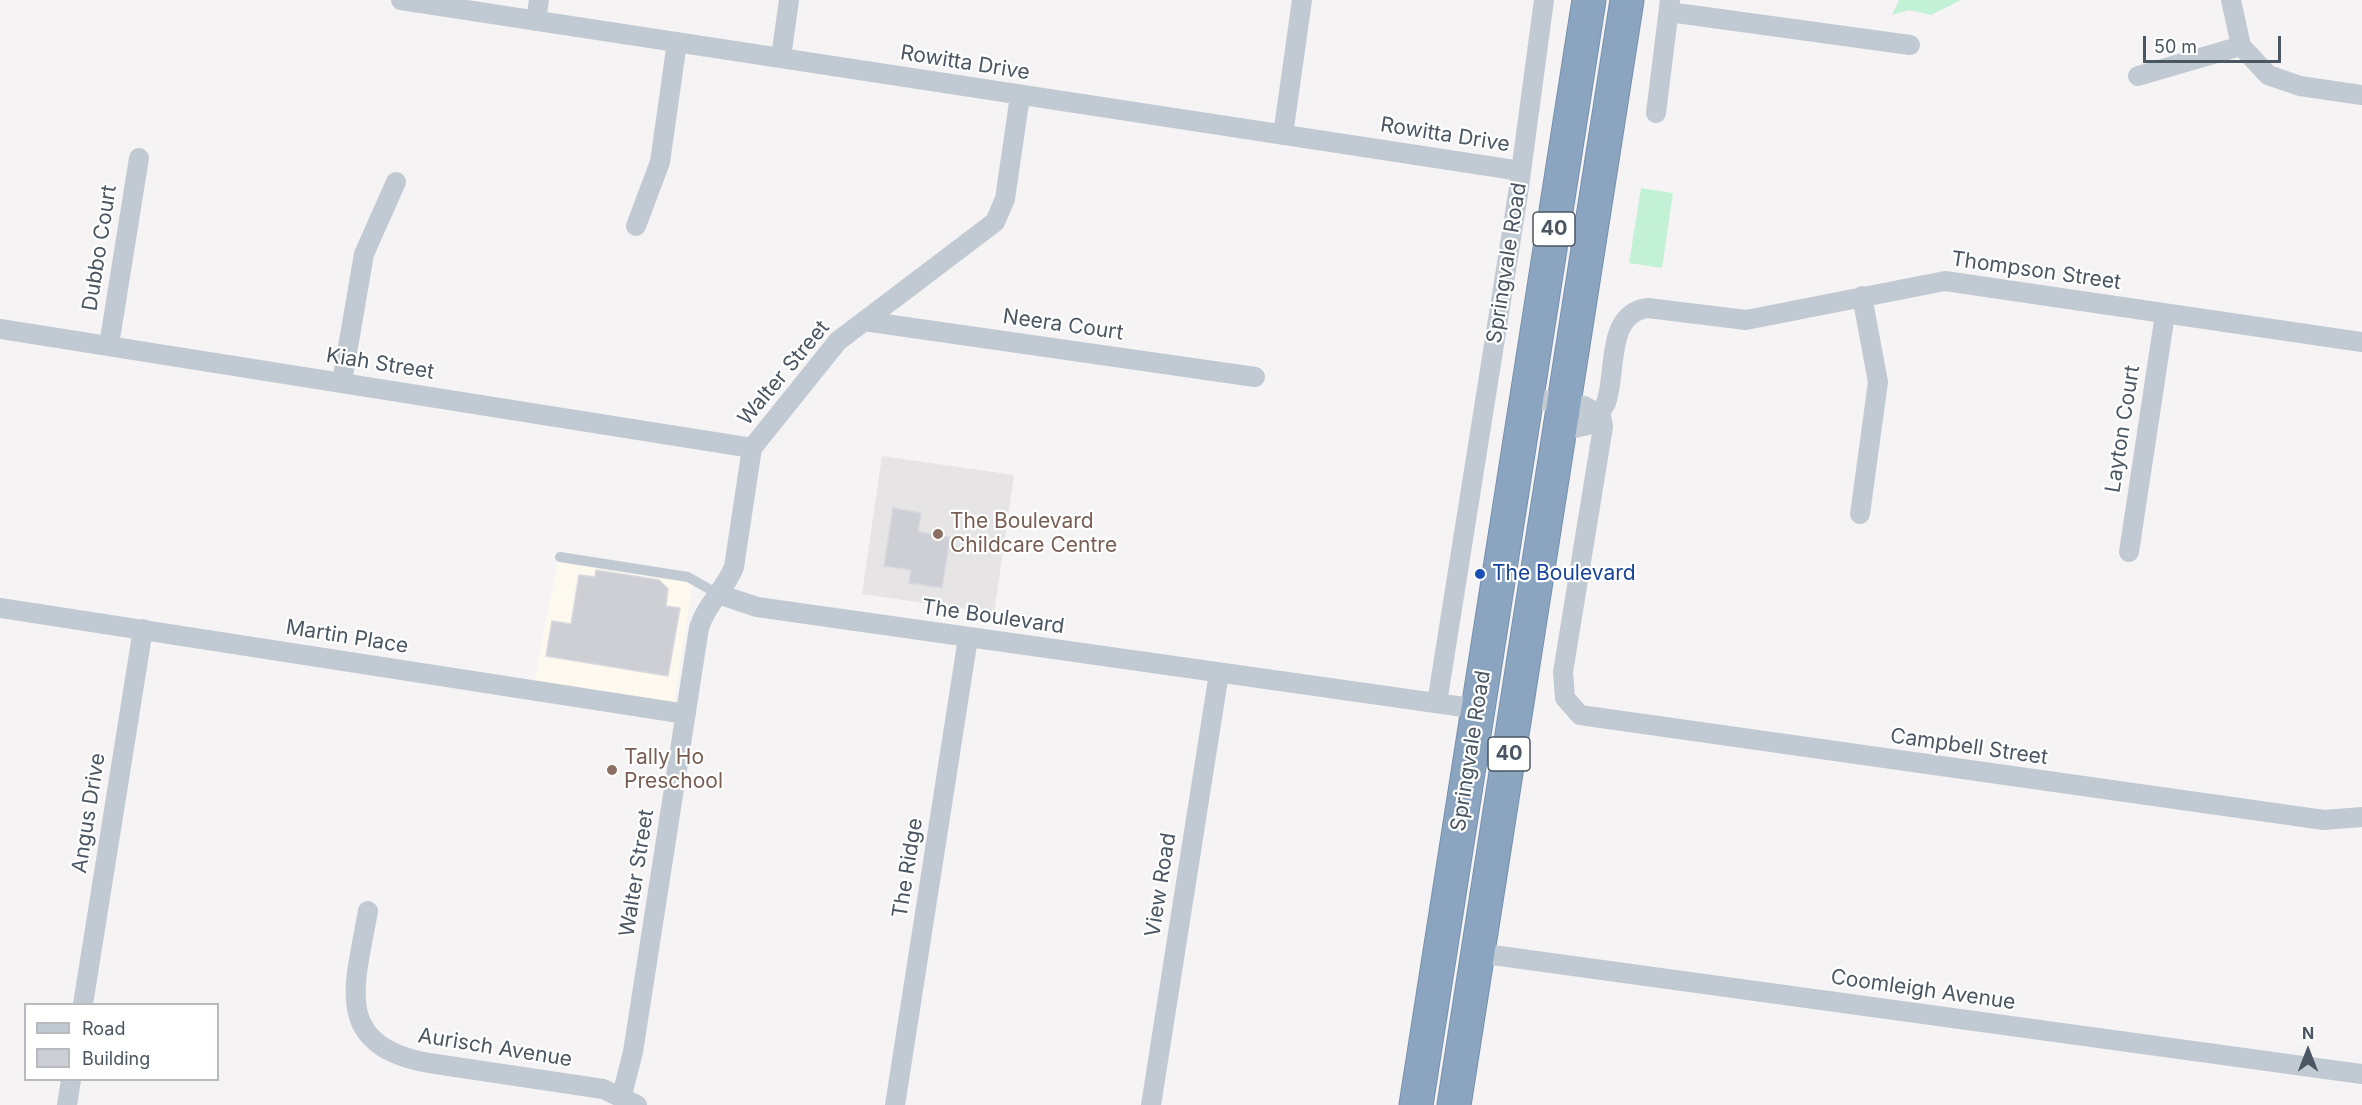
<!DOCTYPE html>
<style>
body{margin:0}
#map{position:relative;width:2362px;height:1105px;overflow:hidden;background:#f5f3f3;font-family:Inter,sans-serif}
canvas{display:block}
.legend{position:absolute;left:24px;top:1003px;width:195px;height:78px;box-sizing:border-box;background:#fff;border:2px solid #b7bbc0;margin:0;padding:8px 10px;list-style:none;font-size:18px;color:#4a5661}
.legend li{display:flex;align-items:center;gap:12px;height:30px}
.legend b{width:30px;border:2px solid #b7bbc0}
.north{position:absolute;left:2278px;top:1021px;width:60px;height:60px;-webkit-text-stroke:4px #fff;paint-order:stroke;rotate:0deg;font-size:16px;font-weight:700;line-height:24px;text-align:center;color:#4a5661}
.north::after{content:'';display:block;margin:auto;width:21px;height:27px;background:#4a5661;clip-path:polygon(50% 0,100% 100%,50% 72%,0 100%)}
.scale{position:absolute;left:2143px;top:36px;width:138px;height:27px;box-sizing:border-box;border:3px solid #4a5661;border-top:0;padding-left:8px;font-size:18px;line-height:21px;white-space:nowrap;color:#4a5661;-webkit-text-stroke:4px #fff;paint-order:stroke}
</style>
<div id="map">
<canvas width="2362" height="1105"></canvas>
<ul class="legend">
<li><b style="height:8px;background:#c1cad2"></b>Road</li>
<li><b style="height:16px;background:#cdcfd5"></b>Building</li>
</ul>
<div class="north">N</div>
<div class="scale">50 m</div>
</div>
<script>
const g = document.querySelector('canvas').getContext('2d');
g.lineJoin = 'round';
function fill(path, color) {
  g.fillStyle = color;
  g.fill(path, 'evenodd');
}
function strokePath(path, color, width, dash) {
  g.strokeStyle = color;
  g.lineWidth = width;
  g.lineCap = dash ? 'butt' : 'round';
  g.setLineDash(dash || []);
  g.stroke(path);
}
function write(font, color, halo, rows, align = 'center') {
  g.font = font + ' Inter,sans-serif';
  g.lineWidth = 4.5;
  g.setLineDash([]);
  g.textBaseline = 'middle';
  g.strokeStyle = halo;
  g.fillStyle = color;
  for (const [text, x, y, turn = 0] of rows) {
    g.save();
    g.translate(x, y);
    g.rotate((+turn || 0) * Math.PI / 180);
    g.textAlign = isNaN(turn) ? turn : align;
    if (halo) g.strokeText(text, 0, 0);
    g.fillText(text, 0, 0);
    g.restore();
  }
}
fill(new Path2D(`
 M560,551l134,24 -20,127 -140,-20z`), '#fdf9ef');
fill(new Path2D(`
 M882,456l132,19 -20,138 -132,-19z`), '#e6e4e5');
fill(new Path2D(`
 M1899,0h62l-30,15 -22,-5 -17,5z
 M1641,188l32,5 -11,75 -33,-5z`), '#c3f1d5');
const building = new Path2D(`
 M893,508l28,5 -3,19 32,5 -8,51 -33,-5 2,-13 -27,-4z
 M596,570l63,10 9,9 -2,17 14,2 -12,68 -122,-20 6,-35 19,3 8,-49 16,2z`);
fill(building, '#cdcfd5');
strokePath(building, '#d7d9de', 1.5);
const highway = new Path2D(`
 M1416,1105l173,-1105
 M1454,1105l173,-1105`);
strokePath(highway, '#7690ad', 35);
strokePath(new Path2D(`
 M560,557l128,20 30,17`), '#c1cad2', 10);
strokePath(new Path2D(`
 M401,0l1120,171
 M2231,0l10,46 27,29 32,11 62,9
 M1669,12l241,33
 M536,21l3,-21
 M781,57l8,-57
 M2138,76l103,-30
 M1656,113l14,-113
 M1283,135l19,-135
 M636,226l24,-64 17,-120
 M864,321l391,56
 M0,329l752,119
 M109,345l30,-187
 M342,382l22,-128 32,-72
 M1528,398l56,8 12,7
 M1600,410l3,17 -40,245 2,26 15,17 744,105 38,-3
 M1560,431l28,-6c5,-7 15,-16 18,-22 11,-30 -1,-90 42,-95l98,12 199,-39 417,61
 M1860,514l18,-132 -16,-86
 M2129,552l36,-238
 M718,594l39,13 721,102
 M0,608l686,106
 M1437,703l81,-509 26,-194
 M368,911c-13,75 -37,134 61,152l174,26 34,16
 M1478,953l884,121
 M83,1004l60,-375
 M622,1095l11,-43 66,-424c7,-24 26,-38 35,-61l18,-119 86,-107 157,-119 10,-23 15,-103
 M67,1105l4,-25
 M895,1105l73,-467
 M1151,1105l68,-432`), '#c1cad2', 20);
strokePath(highway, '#8ba5c1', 33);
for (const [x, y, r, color] of [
 [938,534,6,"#8d6e63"],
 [1480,574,6,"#1a4fb4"],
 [612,770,6,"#8d6e63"]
]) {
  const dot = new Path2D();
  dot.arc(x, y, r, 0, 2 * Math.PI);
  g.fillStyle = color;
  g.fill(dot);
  strokePath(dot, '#fff', 2);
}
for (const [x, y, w] of [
 [1554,229,42],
 [1509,754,42]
]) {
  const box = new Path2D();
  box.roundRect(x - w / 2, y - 17, w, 34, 4.5);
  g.fillStyle = '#fff';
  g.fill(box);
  strokePath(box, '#4a5661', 1.5);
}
write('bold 20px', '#4a5661', null, [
 ["40",1554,229],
 ["40",1509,754]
]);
write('21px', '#4a5661', '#fff', [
 ["Rowitta Drive",965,63,9],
 ["Rowitta Drive",1445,135,9],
 ["Dubbo Court",100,248,-81],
 ["Springvale Road",1507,263,-81],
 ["Thompson Street",2036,271,8],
 ["Neera Court",1063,325,8],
 ["Kiah Street",380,364,9],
 ["Walter Street",784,373,-50],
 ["Layton Court",2123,429,-81],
 ["The Boulevard",993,617,8],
 ["Martin Place",347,637,9],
 ["Campbell Street",1969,747,8],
 ["Springvale Road",1471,751,-81],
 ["Angus Drive",89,813,-81],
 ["The Ridge",908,868,-81],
 ["Walter Street",637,873,-81],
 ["View Road",1161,885,-81],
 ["Coomleigh Avenue",1923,990,8],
 ["Aurisch Avenue",495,1048,9]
]);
write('21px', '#785e54', '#fff', [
 ["The Boulevard",950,522],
 ["Childcare Centre",950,546],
 ["Tally Ho",624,758],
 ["Preschool",624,782]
], 'left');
write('21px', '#164399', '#fff', [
 ["The Boulevard",1492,574]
], 'left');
</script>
